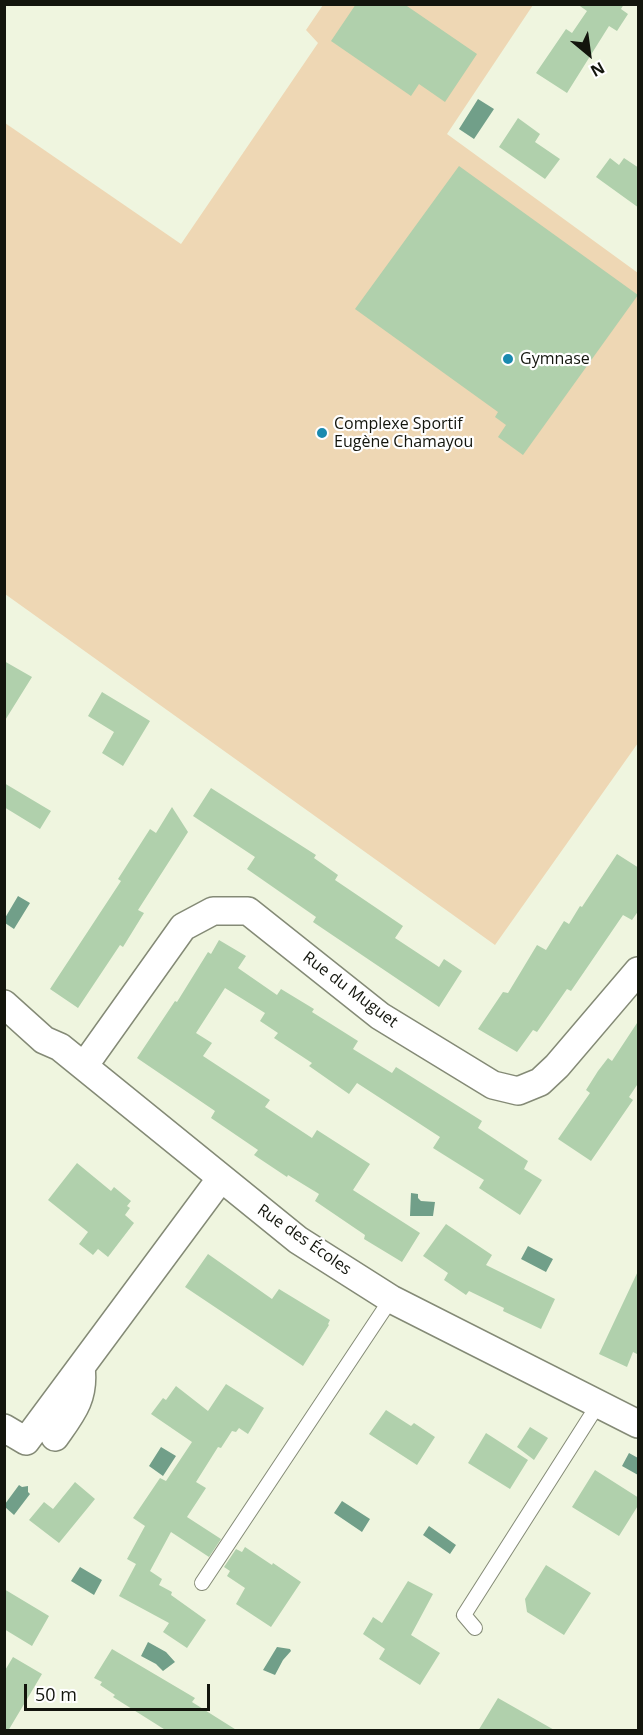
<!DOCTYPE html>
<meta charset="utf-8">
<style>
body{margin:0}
#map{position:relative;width:643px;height:1735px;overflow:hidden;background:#eff5df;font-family:"Open Sans",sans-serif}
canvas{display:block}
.frame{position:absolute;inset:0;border:6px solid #13150d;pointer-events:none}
.north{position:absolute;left:559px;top:24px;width:60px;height:60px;-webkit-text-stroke:4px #fff;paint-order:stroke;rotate:151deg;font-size:16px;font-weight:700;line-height:24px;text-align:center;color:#13150d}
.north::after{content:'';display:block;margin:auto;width:21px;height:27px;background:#13150d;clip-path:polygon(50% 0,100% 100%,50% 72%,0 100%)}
.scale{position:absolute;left:24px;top:1684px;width:186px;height:27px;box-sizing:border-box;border:3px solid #13150d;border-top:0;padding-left:8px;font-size:18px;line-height:21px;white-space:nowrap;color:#13150d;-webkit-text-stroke:4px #fff;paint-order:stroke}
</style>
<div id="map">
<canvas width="643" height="1735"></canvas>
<div class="frame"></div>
<div class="north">N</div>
<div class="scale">50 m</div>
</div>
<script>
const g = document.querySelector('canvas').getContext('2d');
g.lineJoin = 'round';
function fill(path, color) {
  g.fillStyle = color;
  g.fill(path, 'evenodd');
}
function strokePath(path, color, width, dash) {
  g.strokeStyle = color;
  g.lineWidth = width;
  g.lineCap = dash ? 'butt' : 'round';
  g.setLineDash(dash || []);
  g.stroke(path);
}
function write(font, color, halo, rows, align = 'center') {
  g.font = font + ' "Open Sans",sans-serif';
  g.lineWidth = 4.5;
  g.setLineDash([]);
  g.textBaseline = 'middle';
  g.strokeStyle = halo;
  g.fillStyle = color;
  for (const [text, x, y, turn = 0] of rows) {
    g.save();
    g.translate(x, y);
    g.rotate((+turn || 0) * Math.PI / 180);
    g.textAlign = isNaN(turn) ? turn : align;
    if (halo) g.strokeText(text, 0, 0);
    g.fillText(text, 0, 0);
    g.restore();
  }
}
fill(new Path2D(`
 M323,5h210l-86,129 191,139v470l-143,202 -490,-351v-471l176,121 137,-201 -12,-13z`), '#eed7b4');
fill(new Path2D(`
 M478,99l16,10 -20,30 -15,-10z
 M18,896l12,7 -16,26 -9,-6v-5z
 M411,1193l7,1v4l3,3 14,1 -2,14h-23z
 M528,1246l25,13 -7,13 -25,-13z
 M161,1447l15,9 -13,20 -14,-10z
 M629,1453l9,5v17l-16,-9z
 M19,1485l3,2 6,-1v6l2,2 -16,21 -9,-8v-3z
 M342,1501l28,18 -8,13 -28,-19z
 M429,1526l27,19 -6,9 -27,-19z
 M80,1567l22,13 -8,15 -23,-14z
 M148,1642l18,10 9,10 -12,9 -7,-7 -15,-8z
 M277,1647l13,2 1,2 -8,9 -8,15 -12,-5z`), '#719f89');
fill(new Path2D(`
 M356,4h48l73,50 -32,48 -26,-18 -8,12 -80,-55z
 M577,4h47l-3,5 7,5 -11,17 -8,-5 -42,67 -31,-20 30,-44 6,4 15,-22z
 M518,118l22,16 -5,8 25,17 -15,20 -46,-32z
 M610,158l9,7 5,-7 15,10v40l-43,-31z
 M459,166l179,129 -115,160 -25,-18 8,-12 -11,-8 3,-5 -143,-103z
 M4,661l28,16 -28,45z
 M102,692l48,29 -27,45 -21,-13 12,-21 -26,-16z
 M4,783l47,28 -11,18 -36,-22z
 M211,788l105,67 -2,3 24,17 -3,5 68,46 -8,12 44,29 5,-8 18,12 -23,36 -126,-85 3,-5 -69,-48 8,-12 -62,-41z
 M172,807l16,25 -50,78 6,3 -21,34 -3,-2 -42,63 -28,-19 71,-108 -3,-2 32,-50 6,4z
 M617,854l22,14v42l-7,10 -9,-5 -52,76 -4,-2 -30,43 -4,-2 -16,22 -39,-23 25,-37 5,1 29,-48 9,5 18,-29 5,3 11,-18 2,1z
 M219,940l27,16 -8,12 39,27 4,-6 33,20 -2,3 46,29 -5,8 39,24 4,-6 86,54 -4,7 50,33 -4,8 18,11 -22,35 -41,-27 5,-8 -51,-32 7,-11 -83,-54 -8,11 -40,-28 3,-3 -38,-25 4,-5 -18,-12 5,-8 -40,-25 -29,45 16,10 -9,13 67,44 -5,7 47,31 5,-8 53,34 -17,26 67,43 -18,29 -38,-23 1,-4 -50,-34 4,-7 -31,-19 -1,2 -33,-22 4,-5 -47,-32 4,-7 -78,-53 38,-57 2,1 31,-50 3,2z
 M639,1020v62l-10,15 4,3 -42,61 -33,-22 32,-46 -4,-3 12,-19 10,-13 4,3z
 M77,1163l34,28 3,-4 17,14 -4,5 3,2 -5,7 9,8 -26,34 -10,-8 -5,6 -14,-11 9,-12 -40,-32z
 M446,1224l46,31 -6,10 69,34 -14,30 -38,-18 1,-3 -35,-17 -3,4 -22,-15 4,-7 -25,-17z
 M208,1254l64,45 7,-10 51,31 -2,4 1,1 -26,41 -118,-79z
 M639,1269v86l-6,-3 -6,15 -28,-13z
 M226,1384l38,24 -16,26 -9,-6 -3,4 -4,-1 -11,17 -3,-1 -22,35 10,6 -19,29 34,22 -12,18 -38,-25 -21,39 12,8 -3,6 13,7 -1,3 35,25 -19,28 -24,-16 6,-9 -50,-27 17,-32 -9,-5 18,-33 -12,-8 27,-40 6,3 26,-39 -41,-28 12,-16 3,2 10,-14 32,25z
 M386,1410l25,16 3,-3 21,14 -18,28 -48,-31z
 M530,1427l18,11 -14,22 -17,-13z
 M486,1433l42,27 -18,29 -42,-26z
 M595,1470l44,28v6l-20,32 -47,-29z
 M75,1482l20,17 -36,44 -30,-23 15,-18 9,7z
 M245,1547l27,18 1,-2 28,19 -30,45 -35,-23 9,-16 -18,-12 3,-5 -6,-4 12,-18 6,3z
 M546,1565l45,28 -27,42 -37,-23 -2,-13z
 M408,1581l25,13 -22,41 29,18 -20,32 -41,-26 6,-10 -22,-15 10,-17 9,6z
 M4,1589l45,27 -17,30 -28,-17z
 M112,1649l83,49 -3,4 46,29h-71l-54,-34 2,-2 -15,-10 2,-3 -8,-4z
 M13,1657l29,17 -34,57h-4v-59z
 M498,1698l58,33h-78z`), '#b0d0ac');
const lane = new Path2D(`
 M202,1583l189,-284
 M475,1628l-11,-13 135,-212`);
const street = new Path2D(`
 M4,1004l40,36 16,7 238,193 93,59 247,125
 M84,1066l99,-139 30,-16h35l132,105 113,69 25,6 22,-9 17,-16 81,-95
 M4,1428l22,13 195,-263
 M55,1437c17,-24 30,-39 26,-70`);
strokePath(lane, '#848a76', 16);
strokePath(street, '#848a76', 30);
strokePath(lane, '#fff', 14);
strokePath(street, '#fff', 27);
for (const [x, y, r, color] of [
 [508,359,6,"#1a8aaf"],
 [322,433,6,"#1a8aaf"]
]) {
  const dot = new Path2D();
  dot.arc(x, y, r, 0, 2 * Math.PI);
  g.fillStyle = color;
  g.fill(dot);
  strokePath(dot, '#fff', 2);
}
write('16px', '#13150d', '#fff', [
 ["Gymnase",520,359],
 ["Complexe Sportif",334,424],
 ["Eugène Chamayou",334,442]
], 'left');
write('16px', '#13150d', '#fff', [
 ["Rue du Muguet",350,990,37],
 ["Rue des Écoles",304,1240,35]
]);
</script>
